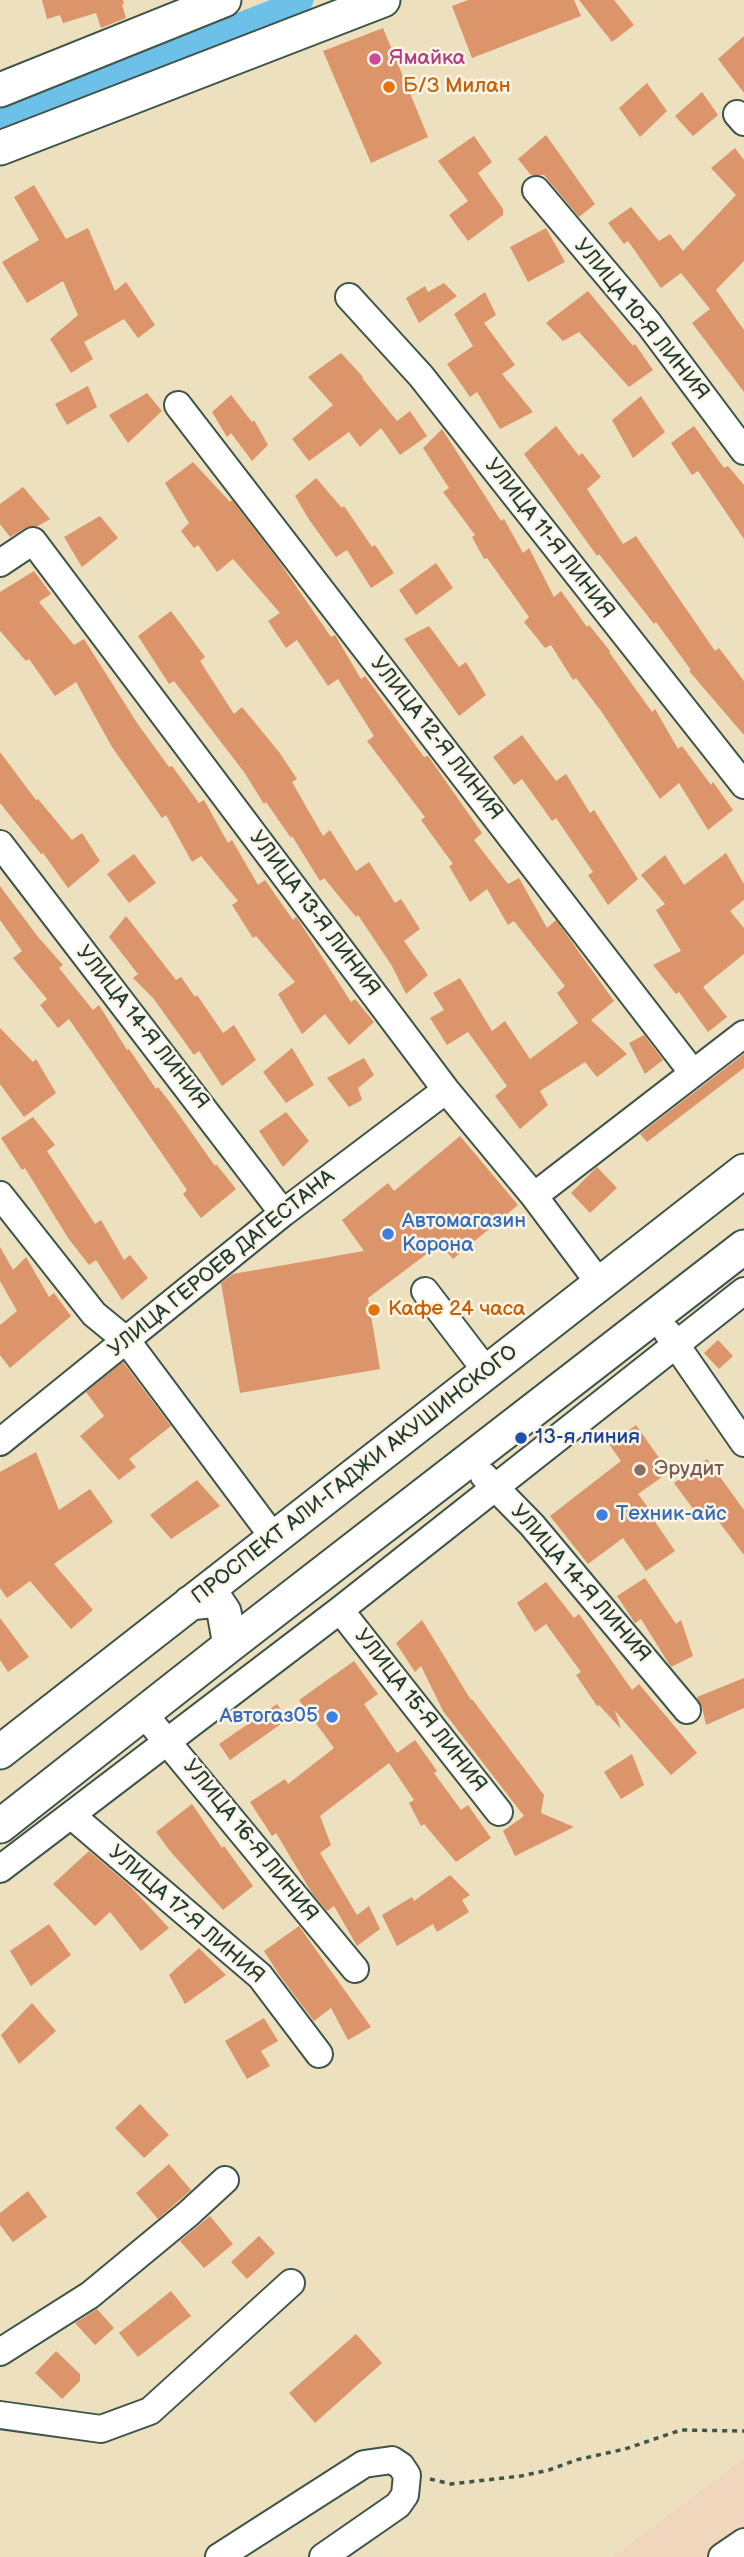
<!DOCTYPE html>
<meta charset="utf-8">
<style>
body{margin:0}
canvas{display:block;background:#ede0bf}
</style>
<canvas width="744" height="2557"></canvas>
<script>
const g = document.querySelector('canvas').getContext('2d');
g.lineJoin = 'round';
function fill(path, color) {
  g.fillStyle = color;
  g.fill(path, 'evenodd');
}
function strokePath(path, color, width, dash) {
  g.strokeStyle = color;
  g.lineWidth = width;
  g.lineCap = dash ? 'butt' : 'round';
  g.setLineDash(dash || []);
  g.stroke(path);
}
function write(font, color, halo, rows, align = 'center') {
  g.font = font + ' "Balsamiq Sans",sans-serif';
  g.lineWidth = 5;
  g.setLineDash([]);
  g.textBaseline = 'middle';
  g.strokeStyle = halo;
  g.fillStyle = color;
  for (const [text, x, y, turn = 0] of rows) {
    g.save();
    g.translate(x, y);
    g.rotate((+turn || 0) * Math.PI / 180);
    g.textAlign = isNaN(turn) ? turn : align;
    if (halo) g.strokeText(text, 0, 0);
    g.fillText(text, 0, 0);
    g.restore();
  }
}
fill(new Path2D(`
 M744,2458v99h-132z`), '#f0d6bc');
strokePath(new Path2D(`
 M0,117l302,-117`), '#6dc1e9', 23);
fill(new Path2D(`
 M42,0h81l1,4 -2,1 4,13 -25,10 -5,-15 -33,10 -3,-8 -13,4z
 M468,0h106l7,16 -109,42 -20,-52z
 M579,0h35l20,25 -22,17z
 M383,28l45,109 -57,26 -48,-112z
 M744,36v57l-26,-34z
 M647,83l20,28 -27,26 -21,-29z
 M702,92l16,23 -25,21 -18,-20z
 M546,135l49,69 -16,13 -35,-42h-13l-13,-16z
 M474,136l18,26 -14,11 25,36v6l-35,26 -19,-26 19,-14 -30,-40z
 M735,148l9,12v101l-28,29 28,40v62l-52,-69 18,-14 -29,-36 -20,15 -33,-47 -4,3 -16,-21 23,-16 28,34 11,-7 13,17 53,-56 -25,-27z
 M34,185l32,54 22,-11 27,63 11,-9 29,43 -17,13 -14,-19 -40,23 9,17 -22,14 -21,-34 28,-24 -15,-34 -36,22 -25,-41 37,-22 -25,-43z
 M546,228l19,34 -37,20 -18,-35z
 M444,283l13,13 -38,27 -13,-25 19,-12 3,6z
 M588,291l45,55 2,-2 18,26 -24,17 -50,-55 -16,9 -17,-18z
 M485,292l11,23 -12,8 31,42 -13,9 31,38 -33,17 -23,-37 -7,5 -23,-33 26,-18 -19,-32z
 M341,353l22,24 -1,1 35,43 13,-10 17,25 -27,19 -19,-27 -21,19 -11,-15 -40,29 -17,-22 41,-34 -25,-28z
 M88,386l9,21 -30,18 -12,-21z
 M147,393l15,18 -34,32 -19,-28z
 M231,395l21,27 2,-2 14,25 -16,16 -21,-28 -4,4 -15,-25z
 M641,396l24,36 -32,26 -21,-38z
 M556,426l23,30 3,-3 19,24 -14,12 36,55 13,-8 79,115 4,-3 25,33v54l-55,-64 2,-1 -35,-48 -2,2 -55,-70 -2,2 -73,-102z
 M694,426l30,42 4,-2 16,19v54l-46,-68 -6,4 -21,-32z
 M442,429l59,92 3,-2 19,34 6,-5 25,49 7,-6 26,36 2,-2 21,26 -1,1 43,60 3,-3 23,40 4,-3 29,39 2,-3 20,28 -25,20 -29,-47 -19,16 -59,-88 -25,-33 -3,2 -22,-35 -6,3 -21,-26 5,-5 -42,-59 -3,1 -12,-22 3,-2 -32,-43 6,-4 -26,-40z
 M193,462l37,40 2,-2 46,60 53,77 4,-2 26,44 4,-3 59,81 4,-1 54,77 -8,7 34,44 11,-6 28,50 9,-8 58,81 -23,19 36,34 -30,23 -12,-15 -45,29 8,14 -28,24 -25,-33 12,-10 -39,-54 -21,13 -17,-27 14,-8 -11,-17 27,-15 32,53 13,-10 25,38 48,-36 -21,-30 8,-7 -51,-65 -6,4 -21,-36 -17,13 -21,-36 4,-2 -32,-44 4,-3 -58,-76 7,-5 -36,-57 -10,7 -31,-46 -11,8 -18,-27 12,-8 -47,-54 -16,13 -19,-27 -4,3 -13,-17 8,-8 -24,-40z
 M316,478l26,30 2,-2 28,41 3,-2 19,28 -23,15 -24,-38 -11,7 -26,-36 -15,-25z
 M23,487l27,32 -12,7 -13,2 -15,9 -10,-13v-20z
 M100,516l18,22 -36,29 -18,-30z
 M436,563l17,25 -37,27 -17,-25z
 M34,571l17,23 -12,8 35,43 10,-6 53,84 32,44 3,-1 27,37 5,-3 24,43 4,-3 26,45 7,-5 28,40 3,-3 3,4 52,81 4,-3 19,23 -25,23 -24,-31 -23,20 -24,-40 17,-12 -39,-46 -3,2 -21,-33 6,-4 -37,-45 -9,6 -26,-47 -4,3 -50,-71 -36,-65 -21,14 -26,-37 -3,2 -26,-30v-39z
 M171,611l34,46 -5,4 34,53 8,-7 37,45 18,27 -5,3 31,54 7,-6 26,41 13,-9 26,41 6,-4 19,30 -16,12 24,34 -22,19 -14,-28 -34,-51 -2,2 -32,-39 -4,3 -28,-45 -1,2 -25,-36 -2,2 -20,-32 -70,-91 -5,3 -31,-48z
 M429,626l30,41 7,-5 20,33 -27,21 -55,-77z
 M522,735l34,46 10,-7 24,39 4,-3 44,69 -30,26 -20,-30 5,-3 -37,-54 -4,3 -30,-42 -8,6 -21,-28z
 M0,752l36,48 2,-1 34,41 10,-7 18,28 -32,27 -25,-35 -2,1 -41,-51z
 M726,853l18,31v16l-14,11 14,17v26l-41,33 24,30 -19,15 -29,-40 -3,2 -23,-29 28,-14 -25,-41 9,-6 -24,-29 24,-20 19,30z
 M134,854l22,29 -27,20 -22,-29z
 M0,886l38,51 25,28 -4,3 34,42 6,-5 28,45 2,-1 27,40 2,-2 14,18 43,61 1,-2 20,25 -35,29 -18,-24 4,-4 -118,-171 -11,9 -18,-23 7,-6 -34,-41 9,-7 -22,-31z
 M126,916l50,64 5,-3 14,20 2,-2 26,38 11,-8 22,35 -34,26 -23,-35 -5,4 -41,-57 -20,-20 5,-4 -29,-37z
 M0,1028l33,34 3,-3 20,34 -32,24 -24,-33z
 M644,1035l19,25 -18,14 -16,-31z
 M292,1048l22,37 -28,18 -23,-31z
 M744,1054v14l-97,74 -7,-8z
 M364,1058l10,17 -16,13 4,12 -13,7 -22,-29z
 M286,1112l23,29 -26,26 -24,-36z
 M33,1117l22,28 -8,6 48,73 6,-4 23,40 6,-5 18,23 -26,22 -26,-40 -7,5 -21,-27 -43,-70 -3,2 -21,-32z
 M460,1136l58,69 -65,54 -13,-15 -72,54 12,71 -140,24 -19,-110 12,-9 131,-23 -22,-31 46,-37 6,8z
 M597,1167l20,21 -27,25 -19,-20z
 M0,1247l13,23 13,-13 23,40 5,-4 17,23 -61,52 -10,-13v-30l17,-14 -17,-30z
 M718,1340l15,16 -14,13 -15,-16z
 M123,1362l48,64 -42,33 7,8 -17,13 -39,-44 24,-20 -18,-24z
 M636,1425l33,47 -31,22 15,20 -2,2 24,35 -29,20 -23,-33 -35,26 -38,-48 71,-55 -12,-17z
 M36,1452l23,58 31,-21 23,33 -59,42 39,46 -22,19 -41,-48 -23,17 -7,-10v-116z
 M707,1459l37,51v45l-34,-45 -10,8 -26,-35z
 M197,1480l23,26 -49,33 -21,-24z
 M645,1578l31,46 5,-4 12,36 -22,11 -30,-48 -6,4 -18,-27z
 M546,1582l28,36 5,-4 53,76 7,-6 58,69 -26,22 -56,-64 6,18 -22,-24 -2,1 -21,-31 5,-3 -35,-48 -11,8 -18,-29z
 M0,1618l29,39 -21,15 -8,-12z
 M422,1620l49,80 1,-1 72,96 -3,18 33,14 -59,29 -12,-25 21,-15 -81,-105 -22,-45 -6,6 -19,-29z
 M354,1661l24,33 -14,10 33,49 18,-13 22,31 -3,2 27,37 7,-5 23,33 -35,24 -32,-38 -3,2 -12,-23 5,-3 -25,-37 -69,53 11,29 -11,8 37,62 12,-9 11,23 -23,17 -23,-40 -7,5 -15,-18 -36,-60 -4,3 -22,-34 35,-23 3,5 46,-36 -35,-48z
 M744,1678v30l-38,17 -4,-18 -5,-10z
 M277,1704l11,15 -58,41 -11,-16z
 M632,1754l12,31 -23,14 -17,-27z
 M192,1804l30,44 2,-2 29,40 -30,24 -53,-59 -14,-19z
 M89,1851l41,35 39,42 -28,23 -31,-39 -15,14 -42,-42z
 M450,1875l20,20 -8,5 7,12 -32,20 -4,-8 -36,22 -15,-31 30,-18 2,4z
 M49,1924l22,31 -40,31 -21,-35z
 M299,1926l29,41 43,60 -23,13 -17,-32 -17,13 -34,-45 -16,-25z
 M199,1948l27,27 -41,29 -16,-29z
 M32,2003l24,28 -37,33 -18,-29z
 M264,2018l14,23 -17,10 9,15 -23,13 -22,-38z
 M140,2104l29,31 -25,23 -29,-30z
 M169,2164l22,26 -33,29 -22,-26z
 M28,2191l19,26 -34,25 -13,-17v-12z
 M210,2216l23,28 -29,24 -24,-27z
 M259,2236l16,17 -28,26 -16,-17z
 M171,2291l20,25 -53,41 -19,-24z
 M97,2309l17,19 -19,17 -20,-22z
 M356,2334l26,29 -67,60 -26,-30z
 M56,2351l24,23v7l-18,18 -27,-26z`), '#dc946a');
const minor = new Path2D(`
 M737,114l7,8
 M536,190l113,134 95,127
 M349,297l72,79 323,409
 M178,405l515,668
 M0,563l33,-22 413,549 88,106 66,88
 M0,844l283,369
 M0,1195l94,119 33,27 147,197
 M534,1196l210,-162
 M425,1291l62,81
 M667,1332l77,111
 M0,1442l283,-229 163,-123
 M484,1476l48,49 155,185
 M340,1610l159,202
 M144,1714l211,255
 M71,1815l189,161 59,78
 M0,1869l340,-259 404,-319
 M0,2352l90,-57 98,-81 37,-34
 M0,2415l101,14 49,-18 141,-128
 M219,2557l145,-93 28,-4 9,6 6,9 -2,20 -7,10 -75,52
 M722,2557l22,-15`);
const major = new Path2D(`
 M0,90l224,-90
 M0,148l383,-148
 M190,1603l26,-3 8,12 6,33
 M0,1752l744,-581
 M0,1826l230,-181 514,-398`);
strokePath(minor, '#3e5549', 30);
strokePath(major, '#3e5549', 37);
strokePath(new Path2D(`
 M430,2479l21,5 70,-8 28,-6 27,-10 49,-11 56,-19 63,1`), '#3e5549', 3.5, [5, 5]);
strokePath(minor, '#fff', 26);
strokePath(major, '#fff', 33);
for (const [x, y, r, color] of [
 [375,59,7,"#d1479c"],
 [389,87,7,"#e8710a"],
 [388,1234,7,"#3f7fe0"],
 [374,1310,7,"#e8710a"],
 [521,1438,7,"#1a4fb4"],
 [640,1470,7,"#8d6e63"],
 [602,1515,7,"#3f7fe0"],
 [332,1717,7,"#3f7fe0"]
]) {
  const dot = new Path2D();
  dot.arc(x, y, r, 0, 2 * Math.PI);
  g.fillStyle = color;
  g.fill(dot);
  strokePath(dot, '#fcf5e5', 2.5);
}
write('21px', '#b23c85', '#fcf5e5', [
 ["Ямайка",389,59]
], 'left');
write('21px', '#c56008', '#fcf5e5', [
 ["Б/З Милан",403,87],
 ["Кафе 24 часа",388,1310]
], 'left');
write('21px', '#1f3d34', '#fcf5e5', [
 ["УЛИЦА 10-Я ЛИНИЯ",641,320,51],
 ["УЛИЦА 11-Я ЛИНИЯ",549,539,52],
 ["УЛИЦА 12-Я ЛИНИЯ",436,739,52],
 ["УЛИЦА 13-Я ЛИНИЯ",314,914,53],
 ["УЛИЦА 14-Я ЛИНИЯ",142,1028,52],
 ["УЛИЦА ГЕРОЕВ ДАГЕСТАНА",222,1264,-39],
 ["ПРОСПЕКТ АЛИ-ГАДЖИ АКУШИНСКОГО",355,1475,-38],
 ["УЛИЦА 14-Я ЛИНИЯ",580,1584,49],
 ["УЛИЦА 15-Я ЛИНИЯ",420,1711,52],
 ["УЛИЦА 16-Я ЛИНИЯ",250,1841,51],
 ["УЛИЦА 17-Я ЛИНИЯ",186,1915,41]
]);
write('21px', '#366cbe', '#fcf5e5', [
 ["Автомагазин",402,1222],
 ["Корона",402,1246],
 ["Техник-айс",616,1515],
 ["Автогаз05",318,1717,"right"]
], 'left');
write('21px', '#164399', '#fcf5e5', [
 ["13-я линия",535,1438]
], 'left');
write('21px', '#785e54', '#fcf5e5', [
 ["Эрудит",654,1470]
], 'left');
</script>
